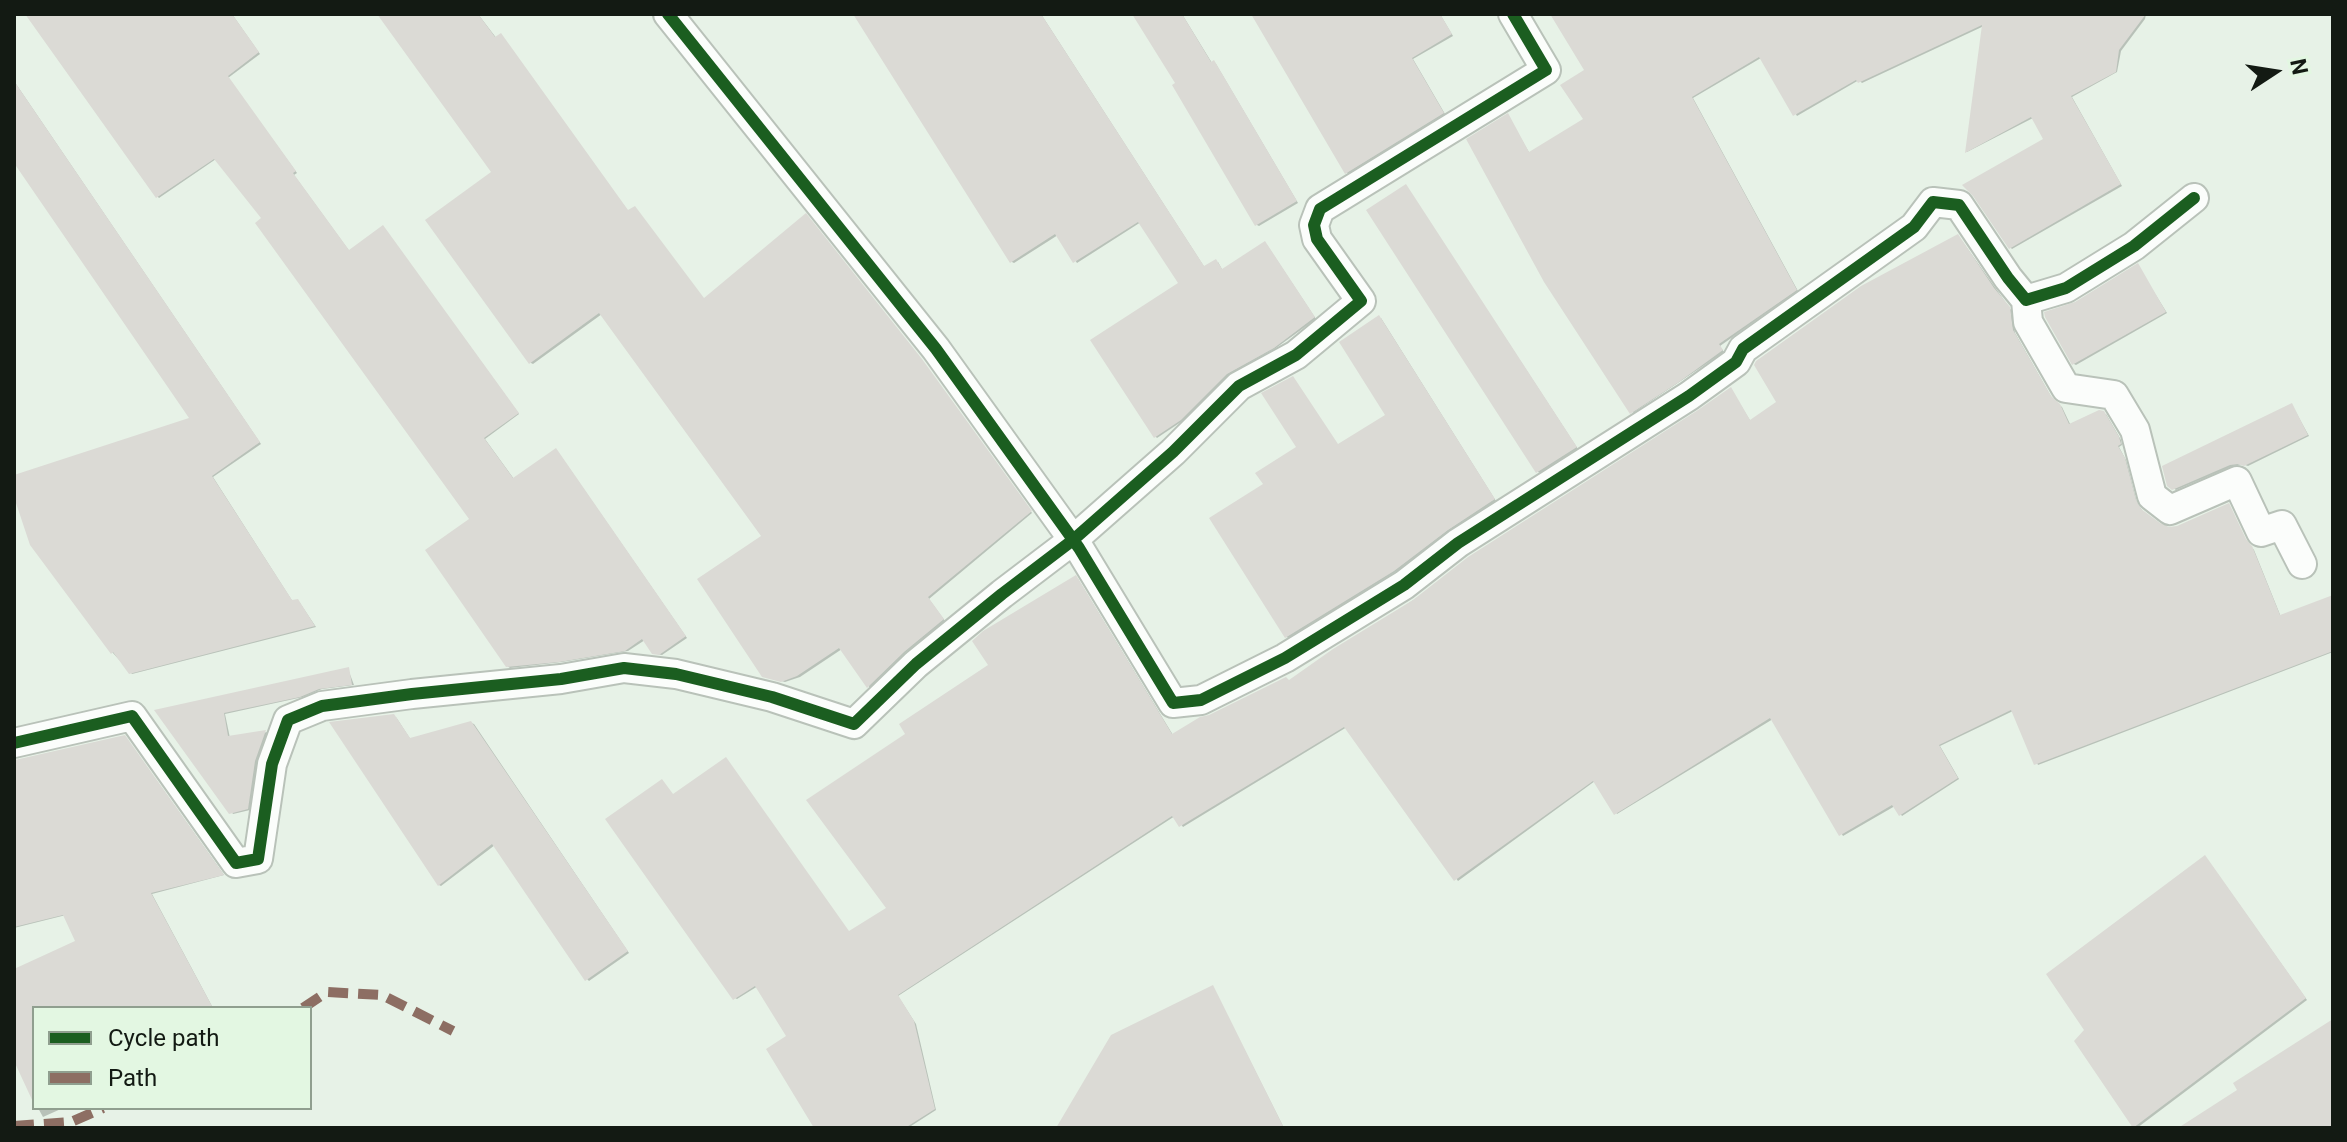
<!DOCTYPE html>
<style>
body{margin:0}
#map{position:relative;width:2347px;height:1142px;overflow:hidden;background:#e7f2e7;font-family:Roboto,sans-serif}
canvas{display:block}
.frame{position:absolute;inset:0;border:16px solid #131a13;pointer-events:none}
.legend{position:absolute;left:32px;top:1006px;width:280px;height:104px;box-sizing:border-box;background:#e3f7e2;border:2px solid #909f8f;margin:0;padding:10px 14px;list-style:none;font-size:24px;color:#131a13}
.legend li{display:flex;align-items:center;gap:16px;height:40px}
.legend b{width:40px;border:2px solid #909f8f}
.north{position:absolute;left:2235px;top:32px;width:80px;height:80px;-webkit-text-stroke:6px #e3f7e2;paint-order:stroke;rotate:78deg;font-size:22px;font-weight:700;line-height:32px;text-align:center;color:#131a13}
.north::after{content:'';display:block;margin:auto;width:28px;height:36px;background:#131a13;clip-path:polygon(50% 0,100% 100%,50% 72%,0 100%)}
</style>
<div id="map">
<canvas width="2347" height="1142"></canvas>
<div class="frame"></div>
<ul class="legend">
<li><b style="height:10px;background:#1b5e20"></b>Cycle path</li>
<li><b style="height:10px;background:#8d6e63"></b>Path</li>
</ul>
<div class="north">N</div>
</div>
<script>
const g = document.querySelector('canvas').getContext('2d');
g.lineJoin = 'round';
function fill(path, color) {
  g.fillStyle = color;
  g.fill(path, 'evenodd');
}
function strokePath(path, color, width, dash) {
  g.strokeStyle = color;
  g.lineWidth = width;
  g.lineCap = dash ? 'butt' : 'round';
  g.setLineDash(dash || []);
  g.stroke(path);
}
fill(new Path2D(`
 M27,14h205l28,40 -32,24 69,95 -3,2 56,77 35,-23 134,185 -34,25 29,40 44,-27 129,186 -25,17 -5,-1 -12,-14 -17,11 -66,11 -52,6 -3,-2 -35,-146 -208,-302 -48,-59 -57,39 -2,-2z
 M378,14h100l151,198 76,88 219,63 108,150 -103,86 16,22 -39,31 -36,36 -28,-39 -42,28 -15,5 -18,-5 -3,-141 -162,-222 -69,50 -2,-1 -103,-142 66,-49z
 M855,14h186l164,254 13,-6 5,9 44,-26 49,74 -40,29 -46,26 -46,46 -27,18 -2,-2 26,-152 -40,-62 -64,41 -19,-28 -44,28 -2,-1z
 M1135,14h47l30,49 4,1 82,139 -39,23 -2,-1 -79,-141z
 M1253,14h187l13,22 -40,23 32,55 -97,60z
 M1552,14h594l-1,5 -24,32 -4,21 -45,25 50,89 -110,63 -2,-2 35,-107 -12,-22 -66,34 17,-126 -122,57 -3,-3 -62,36 -36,-58 -68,40 105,193 -78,55 4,6 -91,61 -125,-297 22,38 55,-35 2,-48z
 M14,81l247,363 -48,33 80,125 7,1 16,24 -184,47 -20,-22 -98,-161v-13l178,-59 -178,-259z
 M1406,186l172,263 -38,24 -2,-1z
 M1960,238l51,72 4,23 38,67 9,7 9,19 35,-12 15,26 1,5 -3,2 7,13 11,43 7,10 16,13 88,16 6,8 27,67 52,-20v55l-295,113 -25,-54 -73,35 19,33 -57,37 -7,-10 -52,30 -70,-117 -156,95 -22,-33 -137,100 -111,-154 -164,100 -8,-11 -277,180 18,28 20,86 -28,18h-91l-28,-91 -31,-51 -21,13 -2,-1 -61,-202 176,137 38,-25 20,-173 83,-69 87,-87 95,156 117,-53 441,-293 20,33 27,-19z
 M2138,266l29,47 -91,52 -2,-1 2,-60z
 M1381,318l115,183 -46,29 -53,41 -108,67 -3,-1 53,-191 48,-30z
 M2292,405l17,31 -61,30 -6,-2 -9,2 -57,24 -7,-5z
 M348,669l6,16 -32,4 -19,8 -78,17 5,24 38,-6 -11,31 -7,47 -17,4 -75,-103z
 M396,717l15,23 60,-17 3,1 155,229 -40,28 -2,-2 -92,-134 -54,41 -2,-1z
 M127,739l97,136 -72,19 61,114h-179v92l-20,-44v-84l64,-30 -12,-27 -52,13v-162z
 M2207,859l100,141 -170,128 -2,-1z
 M1213,987l71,141h-226z
 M38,1108h25l-20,9z`), '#0003');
fill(new Path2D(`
 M25,14h207l27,38 -31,24 68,95 -3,2 56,77 34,-25 136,188 -35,25 29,40 43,-30 130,188 -27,19 -7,-1 -10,-15 -17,12 -66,11 -53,5 -81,-117 44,-31 -214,-296 6,-5 -47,-59 -58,39z
 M377,14h101l17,23 6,-4 127,177 7,-4 69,92 102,-85 116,146 110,152 -104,86 16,22 -40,33 -37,36 -28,-40 -42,28 -16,6 -19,-5 -65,-98 64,-43 -162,-223 -70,51 -104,-144 66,-48z
 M853,14h188l163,252 12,-7 6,10 43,-28 50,76 -41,31 -47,26 -46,46 -27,18 -64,-98 88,-57 -40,-61 -65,41 -18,-29 -45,29z
 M1132,14h50l29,48 3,-2 83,141 -42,25 -83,-141 3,-2z
 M1251,14h189l12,20 -40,24 32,55 -99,61z
 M1550,14h596l-27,36 -3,22 -45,24 50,88 -112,65 -36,-53 -11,-11 81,-46 -12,-22 -66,36 17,-128 -124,58 -2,-3 -63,36 -34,-59 -67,40 105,193 -78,54 4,6 -44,32 -49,32 -86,-132 -78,-143 42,-26 21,39 54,-33 -23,-34 24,-15z
 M14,81l246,361 -48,34 80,124 6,-1 17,27 -186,48 -16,-22 -2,2 -81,-109 -16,-48v-22l175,-57 -175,-255z
 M1406,184l171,263 -41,26 -170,-263z
 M1958,234l36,54 16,19 3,23 38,66 9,8 9,20 30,-14 5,1 15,26 2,7 -3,2 7,12 11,42 5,9 19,14 9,4 8,-1 52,-23 17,36 6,7 28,69 53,-20v56l-299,114 -23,-55 -72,35 19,33 -59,38 -7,-11 -53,31 -69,-118 -156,97 -21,-34 -139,100 -110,-154 -165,100 -7,-11 -274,179 16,26 21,88 -30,19h-91l-48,-79 20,-13 -31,-50 -22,14 -128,-181 57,-40 11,15 53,-37 123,174 37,-23 -80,-108 99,-66 -6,-10 89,-59 -16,-24 11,-10 93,-56 96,159 28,-17 9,-2 77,-38 3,3 44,-31 80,-49 55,-43 230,-147 33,-23 19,33 26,-18 -22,-37 2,-4 105,-75z
 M2138,263l28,49 -94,53 -27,-48 -1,-5 31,-10z
 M1379,315l116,184 -47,31 -54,41 -109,67 -76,-120 54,-34 -8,-11 41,-26 -35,-54 32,-17 45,68 47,-29 -46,-73z
 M2292,403l16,32 -64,31 -6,-2 -8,1 -58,25 -5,-4 -5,-20z
 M349,667l3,18 -33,4 -19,8 -76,16 4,23 38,-6 -11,31 -7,48 -19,5 -75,-104z
 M394,714l16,24 61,-17 157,230 -43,30 -93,-137 -54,42 -109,-164z
 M125,735l99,140 -73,18 62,115h-179v96l-20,-43v-92l61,-28 -12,-26 -49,12v-165l1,-2z
 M2205,855l101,143 -173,130 -59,-87 10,-11 -38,-56z
 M1213,985l71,143h-228l55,-93z
 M2333,1019v109h-155l59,-38 -4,-7z`), '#dbdad5');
const minor = new Path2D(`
 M668,14l268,335 143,199 94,155 28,-3 84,-42 119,-73 54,-42 231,-147 47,-34 7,-13 171,-122 19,-25 26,3 49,73 18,22 40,-12 68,-42 60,-48
 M2026,300l2,22 38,66 48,7 21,35 17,66 18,14 67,-29 24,51 21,-7 20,39
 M14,743l118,-27 104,147 22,-4 14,-95 16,-44 34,-14 90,-12 149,-15 63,-11 52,6 96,23 82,27 62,-60 86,-70 71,-54 100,-88 66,-66 57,-31 65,-54 -44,-62 -3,-14 6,-16 226,-139 -33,-56`);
strokePath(minor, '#b9c2b9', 32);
strokePath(minor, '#fbfdfb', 28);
strokePath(new Path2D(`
 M303,1008l24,-16 55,3 71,36
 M14,1126l57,-4 32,-14`), '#8d6e63', 10, [20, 10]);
strokePath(new Path2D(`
 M668,14l268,335 143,199 94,155 28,-3 84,-42 119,-73 54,-42 231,-147 47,-34 7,-13 171,-122 19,-25 26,3 49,73 18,22 40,-12 68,-42 60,-48
 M14,743l118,-27 104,147 22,-4 14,-95 16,-44 34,-14 90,-12 149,-15 63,-11 52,6 96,23 82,27 62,-60 86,-70 71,-54 100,-88 66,-66 57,-31 65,-54 -44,-62 -3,-14 6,-16 226,-139 -33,-56`), '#1b5e20', 12);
</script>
